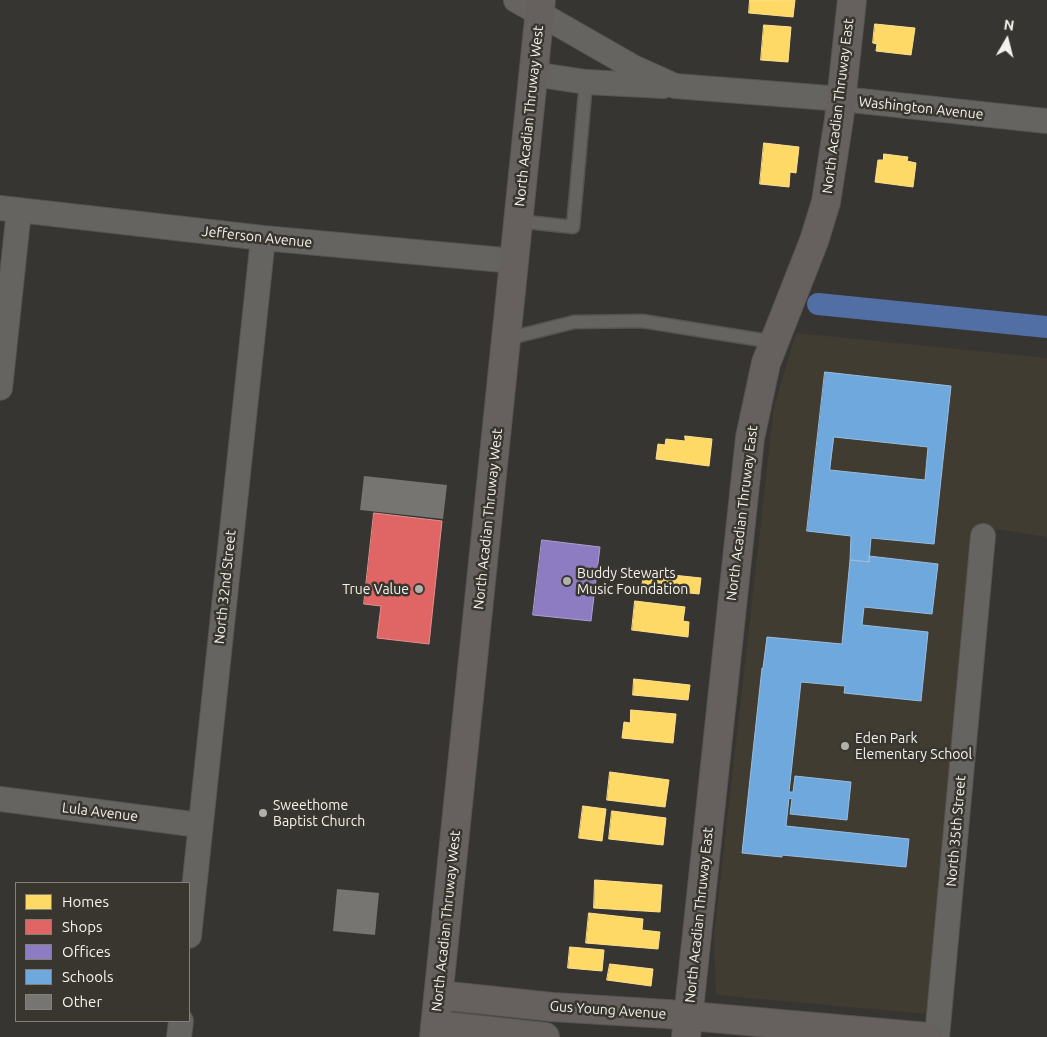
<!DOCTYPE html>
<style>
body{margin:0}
#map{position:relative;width:1047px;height:1037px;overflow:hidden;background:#373531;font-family:Ubuntu,sans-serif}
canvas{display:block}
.legend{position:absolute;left:15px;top:882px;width:175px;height:140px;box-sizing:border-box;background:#39362f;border:1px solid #84817b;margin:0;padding:6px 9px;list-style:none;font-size:15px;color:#f4f2ee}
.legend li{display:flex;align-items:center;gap:10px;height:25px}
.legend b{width:25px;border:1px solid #84817b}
.north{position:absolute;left:982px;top:15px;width:50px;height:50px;-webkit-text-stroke:4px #39362f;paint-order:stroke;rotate:8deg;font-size:14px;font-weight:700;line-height:20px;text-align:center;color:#f4f2ee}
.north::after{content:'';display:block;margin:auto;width:18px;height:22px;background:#f4f2ee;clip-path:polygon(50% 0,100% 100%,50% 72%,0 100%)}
</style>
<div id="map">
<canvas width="1047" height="1037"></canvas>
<ul class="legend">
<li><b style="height:14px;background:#ffd966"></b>Homes</li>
<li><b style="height:14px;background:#e06666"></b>Shops</li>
<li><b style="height:14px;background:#8e7cc3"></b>Offices</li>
<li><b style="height:14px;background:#6fa8dc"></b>Schools</li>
<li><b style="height:14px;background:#767571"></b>Other</li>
</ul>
<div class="north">N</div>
</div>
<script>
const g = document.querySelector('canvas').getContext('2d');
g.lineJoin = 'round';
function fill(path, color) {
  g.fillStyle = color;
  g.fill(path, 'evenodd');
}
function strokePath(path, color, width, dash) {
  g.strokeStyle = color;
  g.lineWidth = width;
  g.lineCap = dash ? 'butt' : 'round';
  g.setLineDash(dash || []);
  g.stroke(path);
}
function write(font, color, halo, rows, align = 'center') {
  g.font = font + ' Ubuntu,sans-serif';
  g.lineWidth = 5;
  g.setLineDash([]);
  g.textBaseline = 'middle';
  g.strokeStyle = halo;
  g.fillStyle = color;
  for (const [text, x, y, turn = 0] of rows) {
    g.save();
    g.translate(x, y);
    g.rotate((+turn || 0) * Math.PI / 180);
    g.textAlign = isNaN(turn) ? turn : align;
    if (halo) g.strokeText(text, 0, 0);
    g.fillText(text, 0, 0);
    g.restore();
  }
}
fill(new Path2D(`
 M796,333l251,25v179l-50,-8 -24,28 -46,457 -211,-19 -2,-59 60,-529z`), '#413c31');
const homes = new Path2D(`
 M750,0h45l-2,17 -44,-4z
 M875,24l40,4 -4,27 -35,-4 1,-7 -4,-1z
 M764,25l27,2 -3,35 -27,-2z
 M764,143l35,4 -3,26 -6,-1 -1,15 -29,-3z
 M884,154l24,3 -1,4 9,2 -3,24 -38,-5 3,-22h5z
 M685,436l27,3 -3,27 -53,-7 2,-15 7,1 1,-6 19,2z
 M644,572l57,6 -2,16 -57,-6z
 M635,601l50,6 -2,14 6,1 -1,15 -56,-7z
 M634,679l56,6 -2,15 -55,-5z
 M631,710l45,4 -3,29 -51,-5 2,-16 6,1z
 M610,772l59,8 -4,27 -58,-7z
 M583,806l23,3 -4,32 -23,-3z
 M612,811l54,7 -3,27 -54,-6z
 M595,880l67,5 -2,27 -66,-4z
 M589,913l54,6 -1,11 18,2 -2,17 -72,-6z
 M570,947l34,3 -2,21 -34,-3z
 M610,964l43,5 -2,17 -44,-6z`);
fill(homes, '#ffd966');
strokePath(homes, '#fce08f', 1);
const shops = new Path2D(`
 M374,513l68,8 -13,123 -52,-6 4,-32 -17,-2z`);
fill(shops, '#e06666');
strokePath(shops, '#e6908f', 1);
const offices = new Path2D(`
 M542,540l58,7 -9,74 -58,-6z`);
fill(offices, '#8e7cc3');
strokePath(offices, '#ad9fd0', 1);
const schools = new Path2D(`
 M825,372l126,14 -17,158 -63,-6 -2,24 -19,-2 1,-24 -44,-5zM834,437l94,10 -3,33 -95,-10z
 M869,556l69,8 -6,50 -68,-7 -2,18 66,7 -7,69 -77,-8 1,-7 -44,-4 -12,110h4l2,-16 56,6 -4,38 -57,-6 2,-15 -3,-1 -3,28 123,13 -3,28 -124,-12v2l-40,-4 20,-185h1l4,-31 75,7 8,-84 19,2z`);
fill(schools, '#6fa8dc');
strokePath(schools, '#97bee1', 1);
strokePath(new Path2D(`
 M818,304l229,23`), '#516fa4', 22);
fill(new Path2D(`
 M364,476l83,9 -4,34 -83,-9z
 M337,889l42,4 -4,42 -42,-4z`), '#767571');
const lane = new Path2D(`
 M518,221l55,6 13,-145
 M506,339l68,-17 68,-1 132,21`);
const street = new Path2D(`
 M516,0l117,67 42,19 167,13 205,22
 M533,74l53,8 77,4
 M0,208l263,30 251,23
 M0,388l19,-178
 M0,799l199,26
 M189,936l74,-698
 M179,1037l2,-16
 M937,1037l46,-501`);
const secondary = new Path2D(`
 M439,995l113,12 115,7 261,23
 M435,1025l110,12
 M434,1037l107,-1037
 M686,1037l64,-599 16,-75 48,-122 12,-39 13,-83 13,-119`);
strokePath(lane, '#565450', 15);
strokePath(street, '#565450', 26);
strokePath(secondary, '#565450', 30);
strokePath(lane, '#666461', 12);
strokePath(street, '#666461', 24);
strokePath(secondary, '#66615f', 28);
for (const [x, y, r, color] of [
 [567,581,5,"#b2b0ac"],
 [419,589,5,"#b2b0ac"],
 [845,746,5,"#b2b0ac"],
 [263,813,5,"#b2b0ac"]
]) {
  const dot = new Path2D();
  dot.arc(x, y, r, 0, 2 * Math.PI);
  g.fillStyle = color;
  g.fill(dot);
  strokePath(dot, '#39362f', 2);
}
write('14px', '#f4f2ee', '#39362f', [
 ["North Acadian Thruway East",838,106,-83],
 ["Washington Avenue",921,108,6],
 ["North Acadian Thruway West",529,116,-84],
 ["Jefferson Avenue",257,237,6],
 ["North Acadian Thruway East",742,513,-83],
 ["North Acadian Thruway West",488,519,-84],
 ["North 32nd Street",225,587,-84],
 ["Lula Avenue",100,812,7],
 ["North 35th Street",956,831,-85],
 ["North Acadian Thruway East",699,915,-84],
 ["North Acadian Thruway West",446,921,-84],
 ["Gus Young Avenue",608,1010,4]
]);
write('14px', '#f4f2ee', '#39362f', [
 ["Buddy Stewarts",577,573],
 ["Music Foundation",577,589],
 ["True Value",409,589,"right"],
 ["Eden Park",855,738],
 ["Elementary School",855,754],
 ["Sweethome",273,805],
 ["Baptist Church",273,821]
], 'left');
</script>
